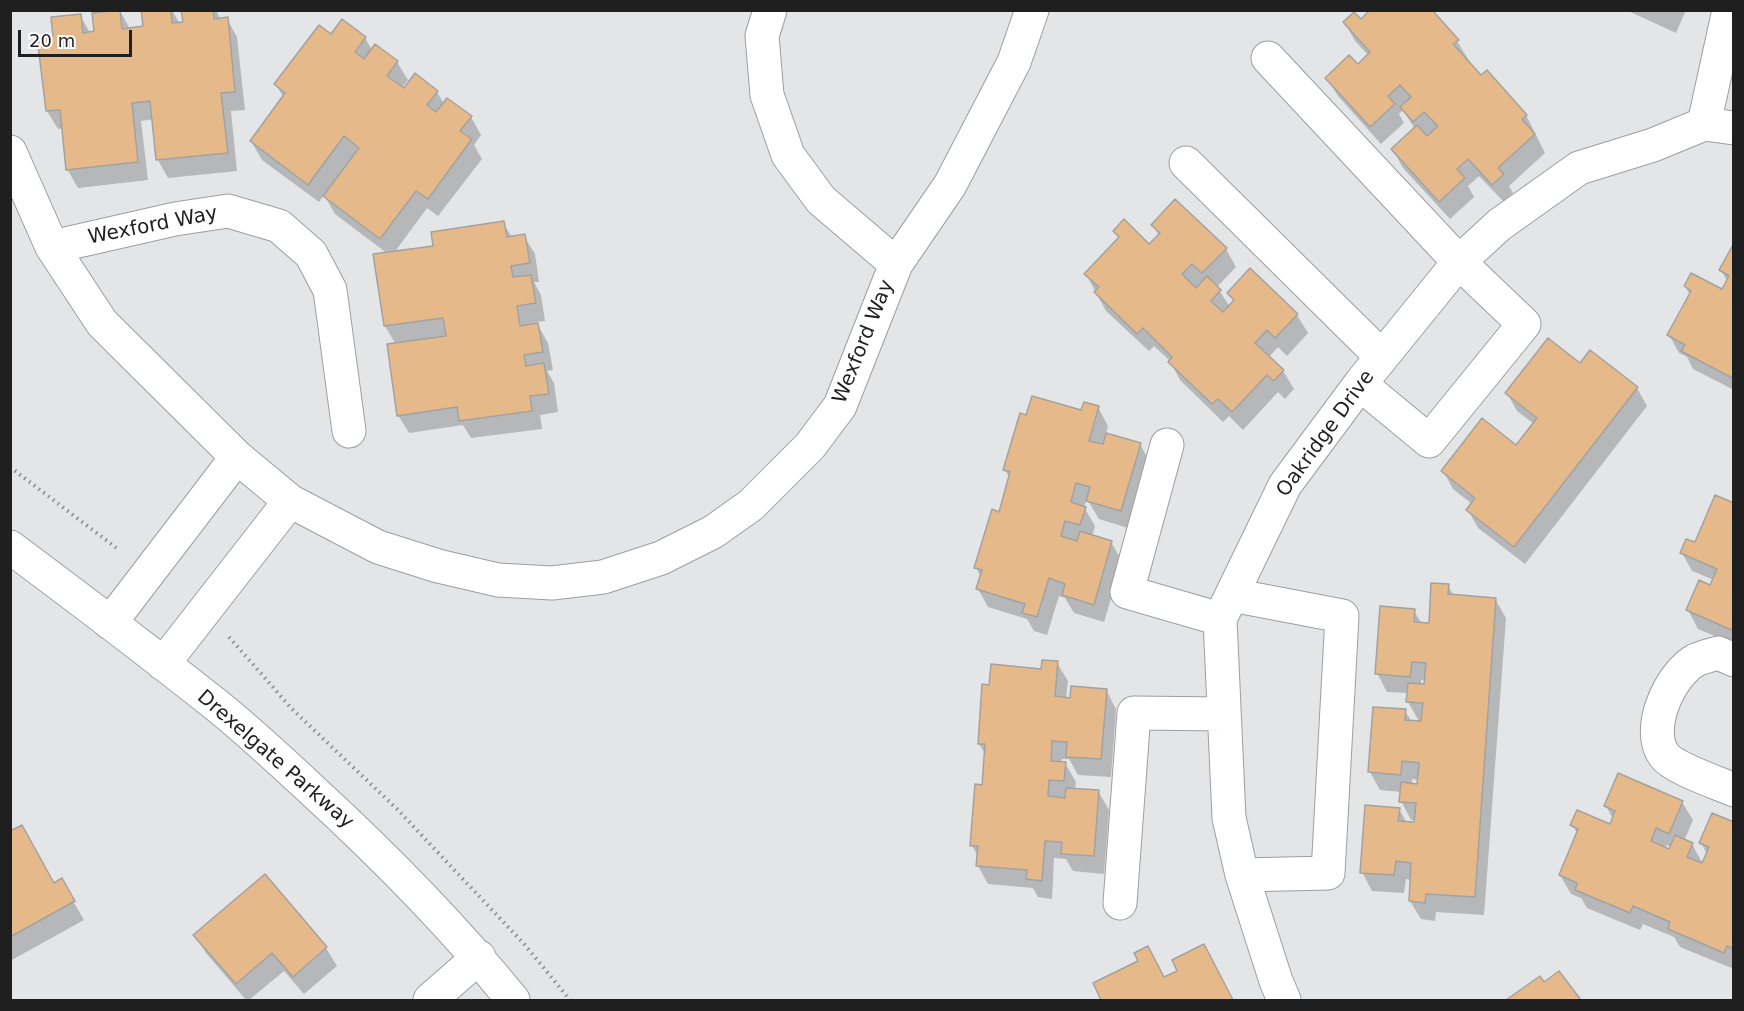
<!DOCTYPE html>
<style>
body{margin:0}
#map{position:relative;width:1744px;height:1011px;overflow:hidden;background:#e4e5e6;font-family:"DejaVu Sans",sans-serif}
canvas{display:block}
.frame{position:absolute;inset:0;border:12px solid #1f1f20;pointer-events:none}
.scale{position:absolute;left:18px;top:30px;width:114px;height:27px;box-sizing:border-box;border:3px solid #1f1f20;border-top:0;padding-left:8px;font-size:18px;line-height:21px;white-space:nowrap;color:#1f1f20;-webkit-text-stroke:4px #fff;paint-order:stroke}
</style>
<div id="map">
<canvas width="1744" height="1011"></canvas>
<div class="frame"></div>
<div class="scale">20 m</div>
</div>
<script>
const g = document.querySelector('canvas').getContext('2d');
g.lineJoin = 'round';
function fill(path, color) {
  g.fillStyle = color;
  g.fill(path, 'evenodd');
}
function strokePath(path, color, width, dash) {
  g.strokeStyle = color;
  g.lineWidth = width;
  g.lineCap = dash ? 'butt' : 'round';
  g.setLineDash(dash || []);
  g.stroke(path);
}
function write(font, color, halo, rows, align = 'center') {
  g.font = font + ' "DejaVu Sans",sans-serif';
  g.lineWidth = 4.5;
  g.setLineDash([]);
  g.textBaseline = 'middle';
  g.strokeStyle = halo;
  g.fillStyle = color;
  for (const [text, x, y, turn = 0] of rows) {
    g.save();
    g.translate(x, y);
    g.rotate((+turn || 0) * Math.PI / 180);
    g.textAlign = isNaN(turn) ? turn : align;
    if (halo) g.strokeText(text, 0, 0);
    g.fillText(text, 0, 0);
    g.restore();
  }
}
fill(new Path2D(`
 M142,10h30l8,14h4l-1,-14h33l5,10 6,-1 10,18 8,73 -14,1 6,60 -69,7 -10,-18 -4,-41 -13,2 7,59 -70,8 -11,-19 -4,-41 -5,1 -11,-18 8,-74 25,-22 10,18 6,-1 24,-21 10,18 15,-1z
 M1626,10h60l-10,23z
 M1361,21l96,20 11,18 -2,1 15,17 45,38 19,38 -36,33 4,7 -9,9 -25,-26 -11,10 6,11 -24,22 -47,-51 -10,-18 22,-21 -12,-19 -4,4 5,9 -23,21 -43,-48 -11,-18 31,-12 11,-10 -14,-15 -10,-18z
 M331,36l34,2 7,12 25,12 11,18 -7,9 36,3 7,12 27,13 10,18 -7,10 8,14 -44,57 -11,-8 -33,45 41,-6 68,-24 9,14 12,-1 11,18 4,28h-5l7,13 4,26 -9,1 12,21 5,27 -6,1 7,12 4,29 -18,3 2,14 -71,9 -8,-13 -54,8 -11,-18 -2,-70 -11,-19 -10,-71 13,-1 -53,-40 -11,-19 -5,7 -57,-42 -11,-19 33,-43 -8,-13z
 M1153,225l73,24 10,18 -19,20 13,20 4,-5 -5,-9 21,-23 47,45 11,18 -21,23 -9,-9 -9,10 14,14 11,18 -9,10 -7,-7 -35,38 -14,-14 -6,6 -43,-42 -10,-19 -16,-15 -5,5 -43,-40 -20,-37 33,-35 -4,-8 35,15 9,-10z
 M1734,246v144l-41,-21 -6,-12 -8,-4 -10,-18 21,-40 -5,-9 38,5 5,-9 -7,-12z
 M1637,388l10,18 -122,158 -47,-36 -10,-18 4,-6 -19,-15 -10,-18 74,-24 17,-23 -17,-13 -10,-18z
 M1098,407l10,19 -2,8 34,10 10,19 -19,66 -32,-10 -12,-20 -3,8 11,19 -3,11 19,5 11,19 -18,61 -30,-9 -9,-15 -6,-2 -12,39 -13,-4 -7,-12 -39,-12 -10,-18 3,-12 -5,-9 24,-54 10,-35 -5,-9 22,-53 55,-5z
 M1734,505v139l-36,-15 -10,-19 23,-24 3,-6 -22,-9 -10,-18 14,-9z
 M1448,586l6,10 41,3 11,19 -22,297 -48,-3 -1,9 -14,-2 -11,-18 1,-21 -5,-1 -2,14 -32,-2 -10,-19 37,-63 8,14h9v-3h-5l-10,-19v-9l-21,-2 -10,-18 35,-61 7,11 8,1 -12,-21v-9l-21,-1 -10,-19 37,-62 8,13h8zM1421,680h5l-1,6 -4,-1zM1412,779l7,1 -1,5h-6z
 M1057,663l11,18 -2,18 40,-9 10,19 -5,68 -33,-2 -9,-16h-7l-1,4h4l11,19 -1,8 23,1 11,19 -5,64 -31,-3 -7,-12 -12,-1 -2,41 -14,-2 -5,-9 -45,-4 -10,-18v-9l-6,-12 12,-58 2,-32 -7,-11 12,-58 52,-16z
 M1682,802l11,18 -9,21 8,3 11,20 4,-10 -6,-11 33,-20v146l-54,-22 -6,-10 -31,-13 -3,6 -53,-22 -6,-10 -10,-4 -11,-19 18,-41 -6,-9 38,1 3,-7 -7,-13zM1667,845l4,2 -1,4 -5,-2z
 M10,833l44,52 7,-5 23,40 -74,41z
 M265,876l61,72 11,18 -33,28 -20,-23 -35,29h-3l-40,-47 -11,-18z
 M1214,965l18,35h-129l-8,-16 70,-5z
 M1559,973l20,27h-71l31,-22 4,6z`), '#0003');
const building = new Path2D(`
 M120,10l2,19 21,-3 -2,-16h30l1,13 11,-1 -2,-12h32l1,9 14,-2 7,75 -14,1 7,60 -72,7 -6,-59 -18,2 6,59 -72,8 -6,-60 -14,1 -9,-74 16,-1 -2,-19 30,-3 2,19 11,-2 -2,-18z
 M1370,10h62l27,30 -6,4 28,31 6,-5 40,45 -5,4 13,15 -37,34 6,6 -12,11 -24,-26 -11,10 8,9 -26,24 -48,-53 26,-24 10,11 11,-10 -14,-14 -11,10 -13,-15 11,-10 -11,-12 -12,11 7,8 -25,23 -45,-49 24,-23 9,9 12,-12 -27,-30 11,-10 7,7z
 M342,19l24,18 -11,15 9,7 11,-15 23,17 -11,15 17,12 11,-15 23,18 -11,14 9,7 11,-14 25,18 -12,15 12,8 -44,60 -12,-8 -36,48 -57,-43 36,-48 -15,-12 -36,49 -58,-44 35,-48 -11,-9 45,-59 12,9z
 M1175,199l52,49 -25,25 -10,-9 -10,10 14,14 11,-12 14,14 -10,11 12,11 11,-12 -7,-7 23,-25 48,46 -23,24 -8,-8 -12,13 29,27 -10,11 -7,-6 -35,37 -14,-13 -6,5 -44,-42 4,-5 -29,-29 -6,6 -43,-42 5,-5 -15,-13 35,-37 -6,-6 11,-12 25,25 11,-11 -9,-8z
 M504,221l3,16 18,-3 5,29 -19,3 2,11 18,-2 5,28 -19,3 3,20 18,-3 5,29 -19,3 2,11 18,-3 5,31 -19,2 2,15 -73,10 -2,-14 -60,9 -10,-72 59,-8 -3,-18 -59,8 -11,-72 60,-8 -2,-14z
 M1734,243v136l-53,-28 4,-6 -18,-10 24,-44 -7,-5 7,-13 31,16 7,-13 -10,-6z
 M1548,338l32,25 10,-13 48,37 -124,160 -48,-37 9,-12 -34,-27 41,-53 34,27 21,-27 -32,-25z
 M1032,396l49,14 3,-8 15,4 -10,35 14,3 3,-11 35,10 -20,68 -35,-10 4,-14 -14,-4 -5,19 15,5 -6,18 -15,-4 -4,15 16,5 3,-10 32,10 -18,64 -32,-10 3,-11 -16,-6 -12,39 -15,-4 3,-9 -49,-15 6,-19 -8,-2 18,-59 7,3 11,-40 -7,-2 17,-57 6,2z
 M1715,495l19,8v128l-48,-21 13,-30 11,5 7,-16 -37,-16 6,-14 9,3z
 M1431,583l18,1 -1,10 48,4 -21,299 -49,-3 -1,9 -16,-2 2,-38 -15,-2 -2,14 -34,-2 5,-68 35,3 -2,13 16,1 2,-19 -17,-1 2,-20 16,2 2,-21 -17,-2 -1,14 -33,-3 5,-65 33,2 -1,11 16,1 2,-18 -17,-1 2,-19 16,1 2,-21 -14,-1 -2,15 -35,-3 5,-68 35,3 -1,13 15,1z
 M1042,660l16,1 -3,35 15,2 1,-12 36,3 -6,70 -35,-2 1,-15 -15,-1 -1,20 15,1 -2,19 -15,-1 -1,16 17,2 1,-10 33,2 -5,66 -33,-2 1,-12 -17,-1 -3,40 -16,-2 1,-9 -51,-4 2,-20h-8l5,-62 7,1 3,-41h-7l4,-60 7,1 2,-21 50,5z
 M1618,773l65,28 -14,33 -13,-6 -5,13 18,8 6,-14 18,8 -6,14 15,6 7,-16 -10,-4 13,-30 22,9v127l-7,-3 -3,7 -56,-24 2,-7 -37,-16 -3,7 -55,-23 2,-7 -18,-8 19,-46 -8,-4 7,-15 33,14 5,-13 -11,-5z
 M22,825l32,58 8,-5 13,23 -65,36v-106z
 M265,874l62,73 -34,30 -21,-24 -36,31 -43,-49z
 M1204,944l29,56h-132l-8,-17 45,-22 -4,-8 14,-7 16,31 13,-6 -5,-11z
 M1559,971l22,29h-75l34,-24 4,6z`);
fill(building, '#e5b98a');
strokePath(building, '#a3a2a0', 1.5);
const minor = new Path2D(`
 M770,10l-8,26 5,59 21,60 33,45 75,64
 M1268,58l191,204 65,62 -95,117 -69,-57
 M1704,124l25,-114
 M10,152l42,95 50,76 135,134 53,44 88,46 60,19 60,14 54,3 51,-6 58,-19 52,-26 38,-27 59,-59 30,-40 56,-142 54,-79 64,-123 18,-52
 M1186,163l196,194
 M52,247l123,-28 53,-8 51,15 32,28 19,36 19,141
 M1167,445l-40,147 93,27
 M10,547c71,53 141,106 210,161 32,26 62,54 92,82 72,66 140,135 201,210
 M1232,595l110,21 -14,257 -86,2
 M110,623l127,-166
 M1734,660l-16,-7c-7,2 -15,4 -22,7 -26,14 -51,69 -32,95 9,13 54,28 70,35
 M163,664l127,-163
 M1120,903l14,-190 90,1
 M430,1000l49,-43
 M1284,1000l-8,-19 -34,-106 -13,-57 -9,-199 65,-134 75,-101 99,-122 40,-37 80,-57 74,-23 51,-21 30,4`);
strokePath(minor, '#9d9ea0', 35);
strokePath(new Path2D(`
 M10,467l109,83
 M229,637l63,72 105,100 128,136 45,55`), '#898a8b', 4, [1.5, 4.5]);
strokePath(minor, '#fff', 33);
write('20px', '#1f1f20', '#fff', [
 ["Wexford Way",153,226,-11],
 ["Wexford Way",864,342,-68],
 ["Oakridge Drive",1326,434,-54],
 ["Drexelgate Parkway",275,760,41]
]);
</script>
